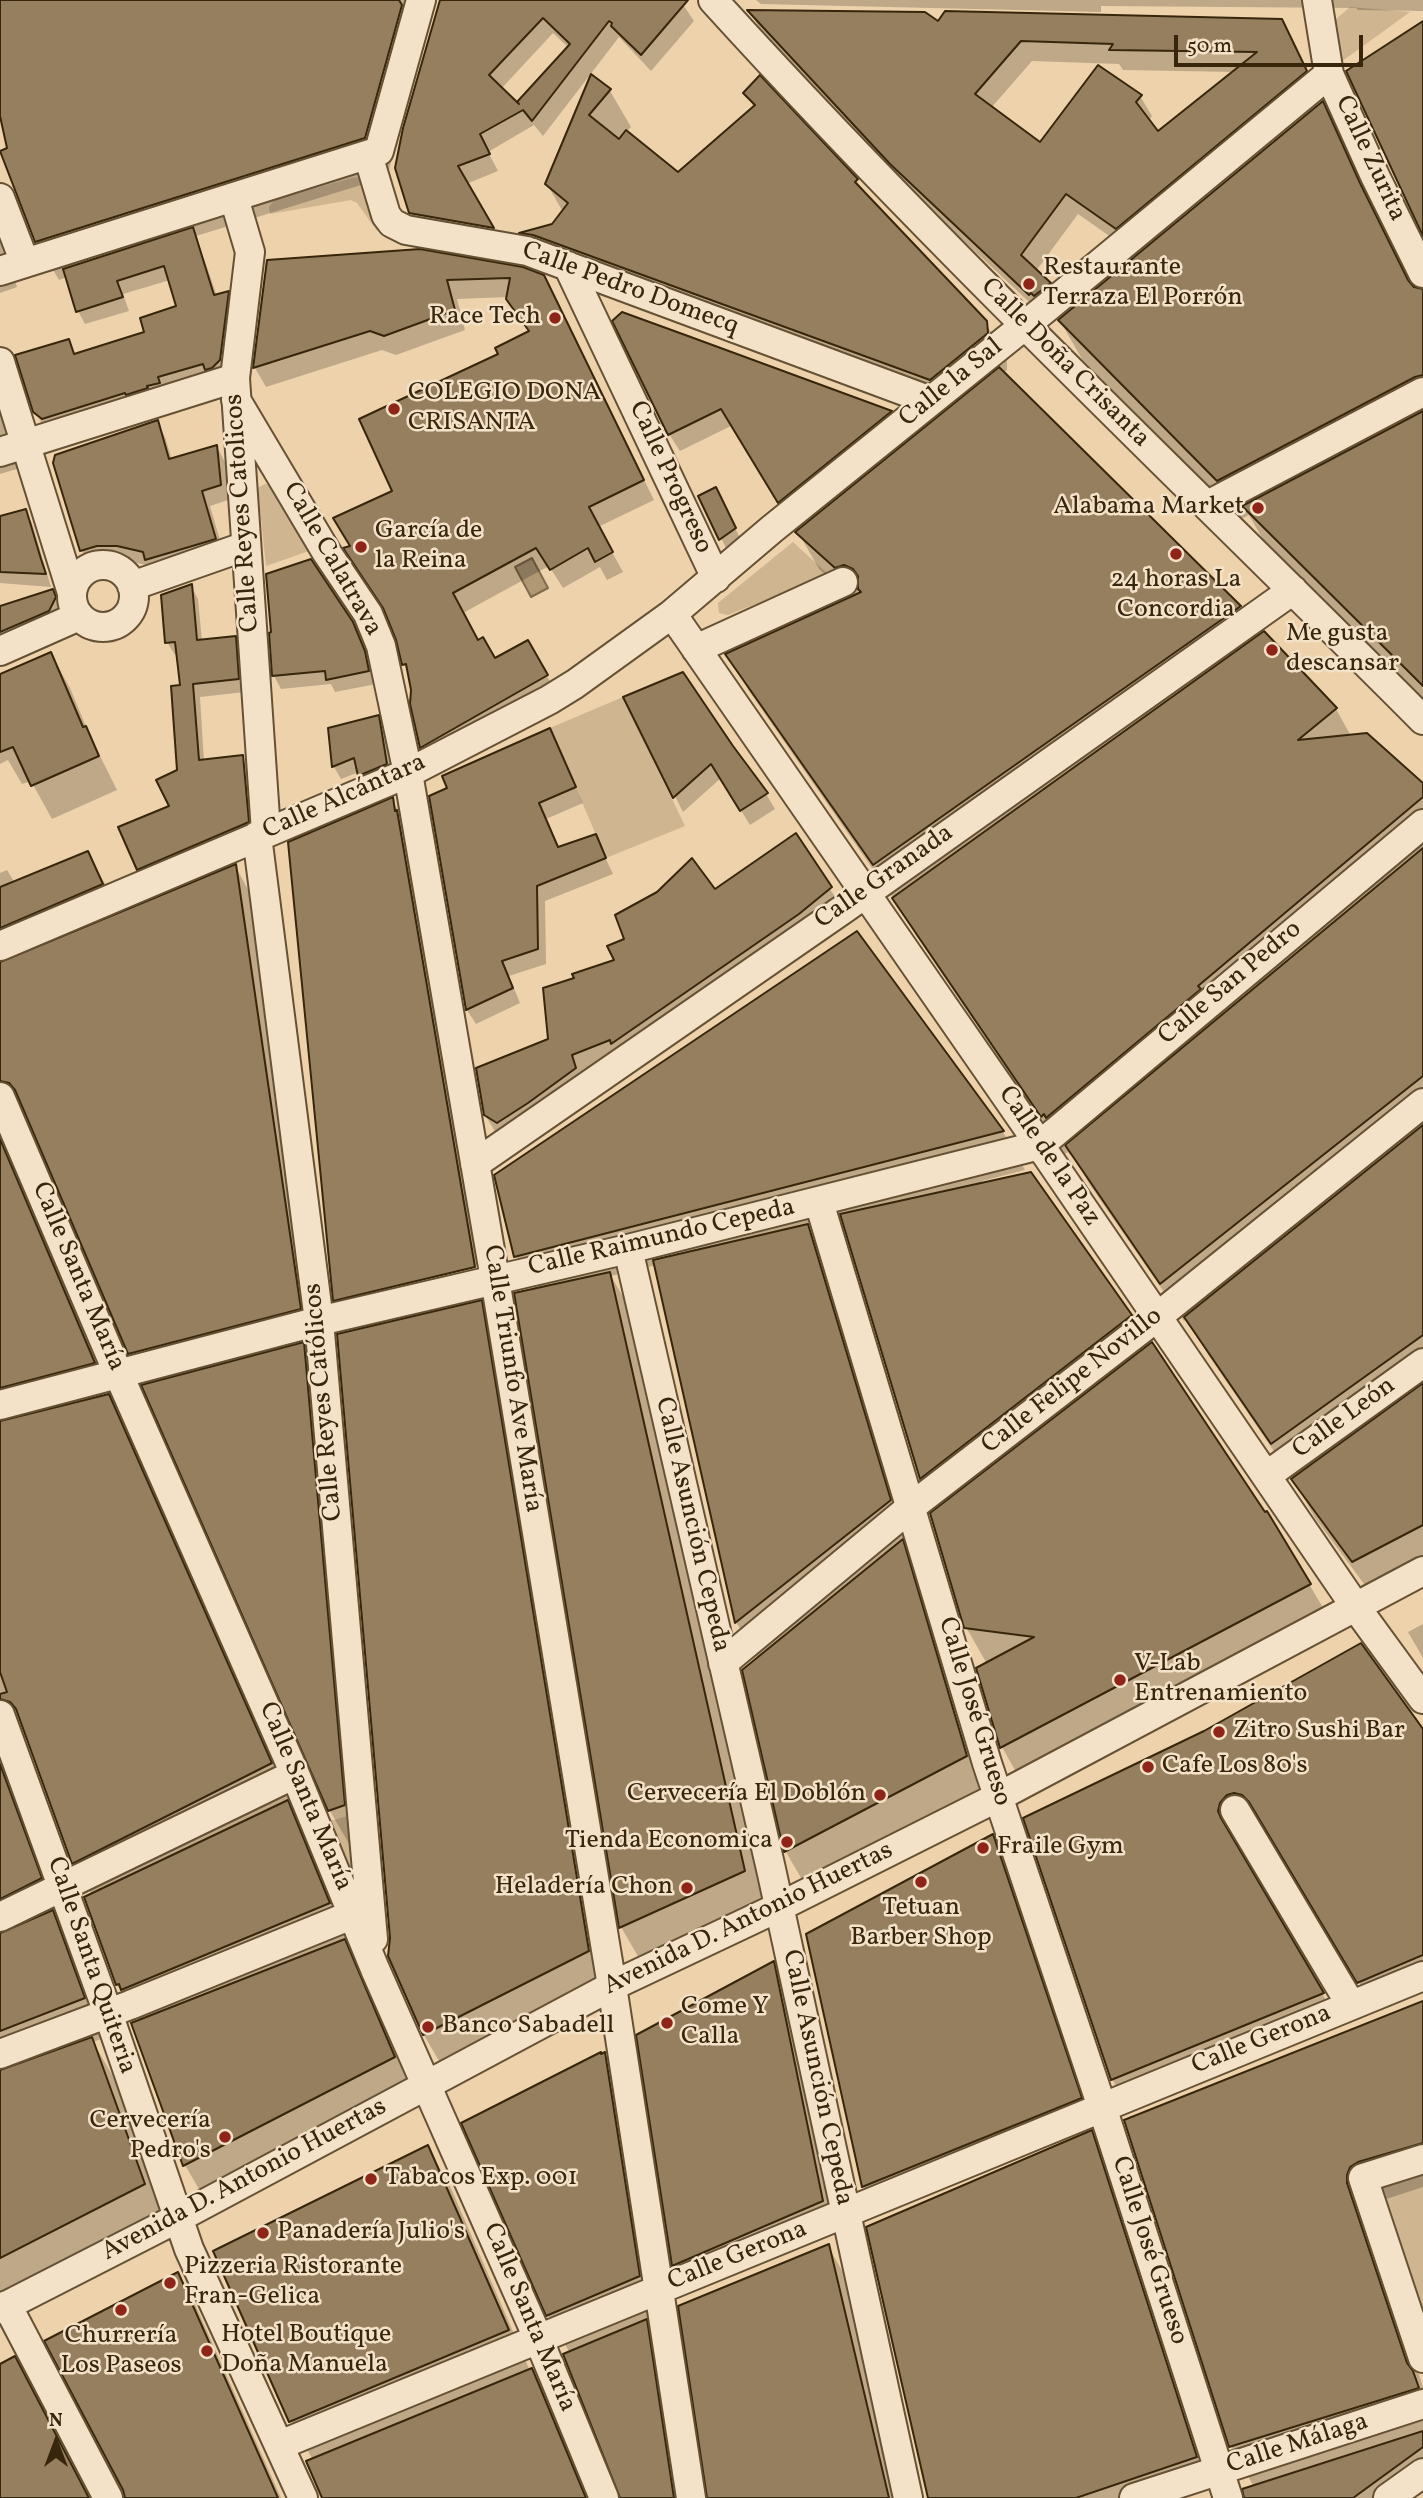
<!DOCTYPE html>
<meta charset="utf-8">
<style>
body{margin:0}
#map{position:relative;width:1423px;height:2498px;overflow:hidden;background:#eed2ab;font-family:Vollkorn,serif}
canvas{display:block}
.north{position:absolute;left:21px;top:2407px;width:70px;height:70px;-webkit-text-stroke:5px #f4e2c8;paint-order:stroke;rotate:0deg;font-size:19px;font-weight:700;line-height:28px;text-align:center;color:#37260c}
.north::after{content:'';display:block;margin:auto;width:24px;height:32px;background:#37260c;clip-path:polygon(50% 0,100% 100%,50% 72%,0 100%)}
.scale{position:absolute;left:1174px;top:35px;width:189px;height:32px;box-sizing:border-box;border:4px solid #37260c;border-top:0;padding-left:9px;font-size:21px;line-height:24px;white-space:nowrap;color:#37260c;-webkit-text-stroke:5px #f4e2c8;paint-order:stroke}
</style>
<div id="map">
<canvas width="1423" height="2498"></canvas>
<div class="north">N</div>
<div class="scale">50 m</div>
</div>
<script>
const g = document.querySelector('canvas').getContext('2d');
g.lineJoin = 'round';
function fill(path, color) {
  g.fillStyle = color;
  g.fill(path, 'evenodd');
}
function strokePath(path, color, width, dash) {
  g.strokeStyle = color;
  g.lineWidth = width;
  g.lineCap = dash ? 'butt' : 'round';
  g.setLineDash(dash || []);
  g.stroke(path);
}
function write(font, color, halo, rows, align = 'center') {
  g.font = font + ' Vollkorn,serif';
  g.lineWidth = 5;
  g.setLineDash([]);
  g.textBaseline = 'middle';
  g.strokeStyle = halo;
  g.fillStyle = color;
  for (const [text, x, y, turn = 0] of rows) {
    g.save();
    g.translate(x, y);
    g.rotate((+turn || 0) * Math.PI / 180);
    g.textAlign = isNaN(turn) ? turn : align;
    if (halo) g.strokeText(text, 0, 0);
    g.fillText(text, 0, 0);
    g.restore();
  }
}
fill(new Path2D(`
 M1350,7l60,5 -69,50 -6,-42z
 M355,177l6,2 20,48 -4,4 -20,-28 -6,-3 -81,14 -1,-7 5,-7z
 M265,484l5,1 39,66 -43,15 -8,-75 1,-4z
 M793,542l36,33 -101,40 -9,-2 -1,-10z
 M623,697l62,129 -79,32 -56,-130z
 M351,1815l8,87 -36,-79z
 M1423,2164v170l-55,-153z`), '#cfb590');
const water = new Path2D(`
 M532,558l16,30 -17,9 -16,-30z`);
fill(water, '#b09875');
strokePath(water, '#806a4b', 2);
fill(new Path2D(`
 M0,0h429l-9,40 3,6 -36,131 -191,59 21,60 11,-3 7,13 -8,67 -184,52 -8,-13 33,-71 8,14 71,-22 31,-26 -8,-27 -47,14 6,17 -44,13 -7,-13 -11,-34 -8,3 -23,-39 -36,-128z
 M442,0h238l14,21 -43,50 -32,-34 -76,99 -9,-11 -46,27 10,19 -32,13 35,60 -81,-15 -9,-17zM553,33l16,15 -46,62 -22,-21z
 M756,0h667v11l-65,-1 -2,-2 -255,-2v6l-340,-8z
 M750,12l188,12 343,-3 36,71 -189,157 -50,-35 -42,57 13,13 12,20 -19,10 -137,-128 -144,-155zM1032,61l87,3 4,6 112,2 -78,62 -9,-12 4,-6 -12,-20 -100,48 -49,-36z
 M592,77l18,14 21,36 -5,5 52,43 76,-67 -8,-15 110,87 10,16 119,126 22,37v11l-4,3 237,235 17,30 79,71 15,27 72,50v789l-47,25 -61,-82 -20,-36 -86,-126 -22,-37 -3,2 -94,-136 -18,-31 -2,1 -2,-3 -4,3 -147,-218 -22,-36 -146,-210 -21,-36 123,-57 -32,-29 -21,-37 147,-119 -403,-145 -20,-35 31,-8 10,-13 -16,-28z
 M1322,103l22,39 69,146 10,3v410l-157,-156 -17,-30 -8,4 -159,-160 -22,-38z
 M0,237l17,50 -17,6z
 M269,261l253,8 32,27 100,204 -56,27 25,45 -16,8 -7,-13 -37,21 -14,-22 -86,47 15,29 17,18 44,1 18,34 -125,71 -11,-19 -11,-72 -6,-11 -16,-50 -36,-67 149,-192 29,-22 -22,-36 -51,2 8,31 -69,25 -14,-5 -116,37 -11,-19z
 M623,314l268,98 10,17 -112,90 -56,-94 -53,26 -11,-17z
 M0,393l20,75 -20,6z
 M157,422l8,15 7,23 45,-13 8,15 3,38 -18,6 14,48 -73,12 -24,-5h-21l-15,5 -9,-15 -27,-88z
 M701,497l21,5 20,40 -14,10z
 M25,511l7,12 19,64 -51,-4v-65z
 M191,586l7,13 4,42 33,-3 8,13 2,41 -45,5 4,65 38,-5 8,13 4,48 -117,50 34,-61 8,-35 3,-86 -4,-31h-3l-8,-13z
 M53,592l9,19 -38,27 -16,-33z
 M352,623l20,43 4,18 -41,8 -4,-8 -50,5 -7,-13z
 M51,654l19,34 20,48 27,54 -65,29 -21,-38 -9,3 -14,-24 -8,4v-88z
 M626,698l140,96 9,15 -25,16 -29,-47 -38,34z
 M378,717l7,13 9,47 -27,11 -8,-16 -18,7 -7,-12 -4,-38z
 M549,731l34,72 -37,16 13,30 36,-13 18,38 -68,27 1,63 -37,12 11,27 -44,21 -9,-14 -36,-213 18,-8z
 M392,800l23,38 81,468 -12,2 19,33 108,649 -165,83 -22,-38 -34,-79 1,-18 -38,-606 -18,-32zM483,1263l1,4 -134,31v-3z
 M254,821l1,14 -109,47 -7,-11z
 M795,836l46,70 -220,151 -40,16 4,13 -89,47 -11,-18 64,-75 27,-61 40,-18z
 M87,854l20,33 12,28 116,-49 19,34 65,443 -14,3 21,37 26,466 -22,-38 -186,-425 4,-1 -18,-32 -130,-315v-165l7,-3 8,13z
 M857,933l146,199 22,38 -43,11 1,3 47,-10 100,142 18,30 117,168 2,-1 65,110 -308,163 -22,-39 -24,-78 9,-5 -21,-37 -27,-118 -18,-30 -78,-262 -36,9 23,38 82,275 -8,6 20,35 65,215 -181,95 -22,-38 -42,-182 14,-11 -22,-37 -80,-357 -45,11 21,36 134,598 -123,55 -22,-38 -86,-637 -19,-34z
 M0,1131l116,271 -4,1 18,31 163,368 -5,2 21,37 42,101 -5,3 20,35 48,111 -207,112 -22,-38 -46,-144 -22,-36 -25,-90 -19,-32 -45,-125h-12l46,180 -5,2 17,31 32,86 -13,5 21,36 52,145 -166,85z
 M1423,1624v34l-15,-26z
 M1423,1732v253l-50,21 -108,-180 -7,-7 -9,-2 -16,10 -2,9 2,7 103,174 -210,86 -14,-24 -87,-260z
 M993,1837l7,12 88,262 -217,89 -7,-13 -56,-252z
 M773,1964l15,26 49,238 -148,64 -15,-26 -36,-230z
 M1423,2003v184l-43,14 -11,23 54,163v85l-36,26h-142l9,-11 -23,-41 -105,-325z
 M605,2054l22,39 34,222 -15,7 17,28 23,148h-64l-52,-145 -22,-38 -85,-191z
 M1091,2132l15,26 105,326 -42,14h-239z
 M428,2148l22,38 80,185 2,-1 17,30 40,98h-265l-11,-38 -22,-39 -76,-169z
 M828,2246l17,30 53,222h-189z
 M177,2274l18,30 86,194h-155z`), '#0003');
const building = new Path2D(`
 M0,0h399l3,5 -37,133 -330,104 -35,-91 7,-3 -7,-32z
 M440,0h248l-47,55 -30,-29 1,-3 -3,-2 -77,100 -9,-11 -43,24 10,20 -32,12 36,62 -85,-15 -14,-45 8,-40zM543,18l27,26 -53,58 2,2 -30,-29z
 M747,10l178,2 13,9 7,-10 337,8 25,52 -191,158 -50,-35 -45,61 30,28 -17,13 -3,-3 -2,2 -139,-131zM1021,41l92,3 -4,6 148,2 -99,79 -22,-29 6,-7 -44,-30 -58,77 -65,-48z
 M1423,21v215l-77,-165z
 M591,74l20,15 -22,26 30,24 7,-9 52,42 77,-67 -12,-12 17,-18 98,104 -3,3 132,139 1,12 -58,47 -397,-145 -14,-2 33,-9 16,-21 -23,-19z
 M1323,101l37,82 48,97 6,7 9,2v86l-8,2 -198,104 -159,-161z
 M193,227l21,68 15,-4 -9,69 -8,8 -7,2 -2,-6 -45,13 2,6 -13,3 1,2 -22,7 -1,-2 -83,26 -9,-7 -18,-57 54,-16 5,15 70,-22 -4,-14 36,-12 -12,-40 -47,15 6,16 -47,15 -13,-43z
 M420,249l103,18 21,8 100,205 -55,27 24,45 -18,10 -7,-14 -38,22 -14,-22 -83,45 25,47 5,-3 12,21 33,-18 20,35 -128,73 -10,-44 1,-14 -5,-26 -4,1 -6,-25 -13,-32 -40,-60 7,-2 -17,-28 59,-27 -33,-72 139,-65 -3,-6 34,-17 -23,-32 4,-21 -63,2 8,30 -71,26 -14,-5 -117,37 14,-108z
 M622,312l66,24 204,75 -114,92 -57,-94 -53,26 -56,-114z
 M999,367l242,239 -368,259 -148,-211 136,-62 -3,-3v-13l-5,-7 -9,-4 -9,3 -40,-36z
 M1423,411v275l-181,-180z
 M158,420l11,39 48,-14 4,40 -19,6 14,48 -71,21 -2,-8 -26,-6h-20l-17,5 -27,-88 2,-8z
 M716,487l20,41 -17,12 -21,-44z
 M26,509l15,50 5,15 -46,-2v-56z
 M311,559l42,63 12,29 4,20 -43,9 -1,-9 -53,5 -3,-43 2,-1 -5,-58z
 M192,584l5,56 39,-4 3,43 -46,5 6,76 44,-5 6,67 -112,48 -19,-43 51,-21 -13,-26 21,-10 -6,-84 9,-1 -5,-43 -10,1 -4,-48z
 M53,589l3,8 -7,14 -49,21v-26z
 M1264,631l73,77 -39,32 69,-7 56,50v14l-225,189 3,3 -155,129 -2,-4 -3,3 -149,-219z
 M51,652l32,75 3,-1 13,30 -68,30 -18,-39 -13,5v-78z
 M683,672l50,74 35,47 -28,18 -29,-47 -38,34 -50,-101z
 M379,715l8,49 -29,12 -4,-18 -22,9 -4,-39z
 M550,728l26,59 -37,16 19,44 38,-13 10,24 -69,28 1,63 -36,12 11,27 -47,22 -37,-214 18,-8 -5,-12z
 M393,797l2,14 2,-1 78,457 -142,34 -45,-459z
 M796,833l36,54 -33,27 -188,130 -1,-4 -38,15 4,13 -48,35 -31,20 -13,-8 -8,-47 72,-29 -5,-51 31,-10 -2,-4 42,-14 -7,-14 17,-7 -9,-24 42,-23 35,-34 23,31z
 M1423,848v228l-263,208 -95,-139z
 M88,851l15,33 -103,44v-41z
 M236,864l65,445 -173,45 -113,-264 -6,-7 -9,-2v-119z
 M857,931l147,200 -490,126 -20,-82z
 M1423,1125v210l-152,109 -87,-127z
 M0,1139l95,224 -95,25z
 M1031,1172l101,143 -212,164 -80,-265z
 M808,1224l83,276 -156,123 -82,-363z
 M610,1272l135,599 -126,57 -105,-635z
 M482,1300l107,651 -166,84 -35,-79 2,-18 -53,-604z
 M304,1342l41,463 -17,6 -187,-426z
 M1152,1342l113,170 2,-1 44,73 -311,164 -24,-80 58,-31 -70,-9 -34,-115z
 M1423,1383v142l-71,37 -61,-83z
 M109,1394l163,369 -200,101 -56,-155 -6,-7 -10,-3v-5l7,-2 -7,-20v-251z
 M903,1539l64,217 -183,96 -42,-182z
 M1361,1643l62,86v226l-66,28 -108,-181 -7,-7 -8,-2 -7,2 -7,8 -2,8 3,7 103,175 -213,87 -88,-262 181,-87z
 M0,1764l42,114 -42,21z
 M288,1800l42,103 -209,87 -2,-6 -3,1 -32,-88z
 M993,1834l89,264 -220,89 -56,-253z
 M53,1910l32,88 -85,33v-98z
 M345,1939l50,118 -212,109 -52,-143z
 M774,1961l49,240 -151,65 -36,-231z
 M1423,2001v142l-65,19 -8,5 -3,8v8l60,180 6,8 6,17 -190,59 -105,-327z
 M92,2037l53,147 -145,74v-188z
 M601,2052v2l4,-2 35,224 -94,40 -85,-193z
 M1092,2130l105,327 -121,41h-148l-62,-271z
 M428,2145l81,185 -220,92 -76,-171z
 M829,2244l60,254h-182l-29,-192z
 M178,2272l100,226h-153l-2,-8 -79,-149z
 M647,2319l27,179h-54l-57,-144z
 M15,2356l74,142h-89v-134z
 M532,2368l54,130h-264l-16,-37z
 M1423,2431v16l-70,51h-109l-2,-9z`);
fill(building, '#967f5f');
strokePath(building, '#37260c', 2);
const street = new Path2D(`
 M713,0c227,250 472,481 710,720
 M1317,0l12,74 46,102 48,97
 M368,155l18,60 6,8 14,7 121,21 404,150
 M0,198l25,65
 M234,198l16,54 -15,126 31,454
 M568,266l148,312
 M0,271l379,-120 42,-151
 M0,362l72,231
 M236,400l91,153 41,61 13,32 27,127 87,506 117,707 79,512
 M0,452l235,-74
 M1208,505l215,-113
 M72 596a31 31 0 1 1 62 0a31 31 0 1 1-62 0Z
 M132,586l114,-40
 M672,614l354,511 329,481 68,93
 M696,649l147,-67
 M0,651l79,-35
 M257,836l62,485 54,618
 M0,946l408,-173 141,-73 26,-16 97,-70 100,-85 273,-220 284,-235
 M0,1097l118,276 177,401 80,195 163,369 66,160
 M475,1164l370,-256 448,-318
 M819,1202l168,561 115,344 126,391
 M628,1249l143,620 137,629
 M0,1405l319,-84 309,-72 412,-104 383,-321
 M1266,1476l157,-113
 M723,1663l188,-156 246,-190 266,-214
 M0,1715l108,298 81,236 114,249
 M1235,1810l116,195
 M0,1917l295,-143
 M0,2054l130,-49 224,-91
 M1423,2159l-60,19 60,180
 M7,2305l101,193
 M0,2309l178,-91 434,-232 167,-79 219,-110 425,-226
 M280,2445l1143,-469
 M1134,2498l289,-94
 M1388,2498l35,-25`);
strokePath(street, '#655134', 32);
strokePath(street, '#f4e2c8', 28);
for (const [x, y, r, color] of [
 [1029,284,7,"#8f2418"],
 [555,318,7,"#8f2418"],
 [394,409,7,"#8f2418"],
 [1258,508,7,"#8f2418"],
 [361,547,7,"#8f2418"],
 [1176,554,7,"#8f2418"],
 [1272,650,7,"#8f2418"],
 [1120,1680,7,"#8f2418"],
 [1219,1732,7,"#8f2418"],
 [1148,1767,7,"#8f2418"],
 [880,1795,7,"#8f2418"],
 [787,1842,7,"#8f2418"],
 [983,1848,7,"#8f2418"],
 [921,1882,7,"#8f2418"],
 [687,1888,7,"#8f2418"],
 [667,2023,7,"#8f2418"],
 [428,2027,7,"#8f2418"],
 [225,2137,7,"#8f2418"],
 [371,2179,7,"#8f2418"],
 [263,2233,7,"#8f2418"],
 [170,2283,7,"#8f2418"],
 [121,2310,7,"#8f2418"],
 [207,2351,7,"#8f2418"]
]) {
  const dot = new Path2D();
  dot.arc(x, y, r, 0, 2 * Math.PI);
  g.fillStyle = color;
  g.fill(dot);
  strokePath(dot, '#f4e2c8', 2.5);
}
write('26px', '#37260c', '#f4e2c8', [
 ["Calle Zurita",1369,159,65],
 ["Calle Pedro Domecq",630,290,20],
 ["Calle Doña Crisanta",1064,364,45],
 ["Calle la Sal",952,384,-39],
 ["Calle Progreso",669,478,65],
 ["Calle Reyes Catolicos",244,513,-94],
 ["Calle Calatrava",331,560,60],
 ["Calle Alcántara",345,798,-24],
 ["Calle Granada",885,878,-35],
 ["Calle San Pedro",1231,984,-40],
 ["Calle de la Paz",1048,1157,56],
 ["Calle Raimundo Cepeda",662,1239,-13],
 ["Calle Santa María",77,1277,67],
 ["Calle Triunfo Ave María",511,1379,81],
 ["Calle Felipe Novillo",1073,1382,-38],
 ["Calle Reyes Católicos",325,1402,-95],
 ["Calle León",1345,1419,-36],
 ["Calle Asunción Cepeda",691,1525,77],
 ["Calle José Grueso",973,1712,73],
 ["Calle Santa María",304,1797,67],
 ["Avenida D. Antonio Huertas",749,1920,-26],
 ["Calle Santa Quiteria",90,1966,71],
 ["Calle Gerona",1262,2041,-22],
 ["Calle Asunción Cepeda",816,2078,78],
 ["Avenida D. Antonio Huertas",245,2181,-28],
 ["Calle José Grueso",1148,2251,72],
 ["Calle Gerona",738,2257,-22],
 ["Calle Santa María",528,2318,67],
 ["Calle Málaga",1298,2445,-18]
]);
write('26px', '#37260c', '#f4e2c8', [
 ["Restaurante",1043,269],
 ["Terraza El Porrón",1043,299],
 ["Race Tech",541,318,"right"],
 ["COLEGIO DONA",408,394],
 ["CRISANTA",408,424],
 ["Alabama Market",1244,508,"right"],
 ["García de",375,532],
 ["la Reina",375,562],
 ["24 horas La",1176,581,"center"],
 ["Concordia",1176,611,"center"],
 ["Me gusta",1286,635],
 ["descansar",1286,665],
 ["V-Lab",1134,1665],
 ["Entrenamiento",1134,1695],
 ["Zitro Sushi Bar",1233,1732],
 ["Cafe Los 80's",1162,1767],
 ["Cervecería El Doblón",866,1795,"right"],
 ["Tienda Economica",773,1842,"right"],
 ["Fraile Gym",997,1848],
 ["Heladería Chon",673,1888,"right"],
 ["Tetuan",921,1909,"center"],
 ["Barber Shop",921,1939,"center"],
 ["Come Y",681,2008],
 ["Calla",681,2038],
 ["Banco Sabadell",442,2027],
 ["Cervecería",211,2122,"right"],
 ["Pedro's",211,2152,"right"],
 ["Tabacos Exp. 001",385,2179],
 ["Panadería Julio's",277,2233],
 ["Pizzeria Ristorante",184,2268],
 ["Fran-Gelica",184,2298],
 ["Hotel Boutique",221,2336],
 ["Doña Manuela",221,2366],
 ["Churrería",121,2337,"center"],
 ["Los Paseos",121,2367,"center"]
], 'left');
</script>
